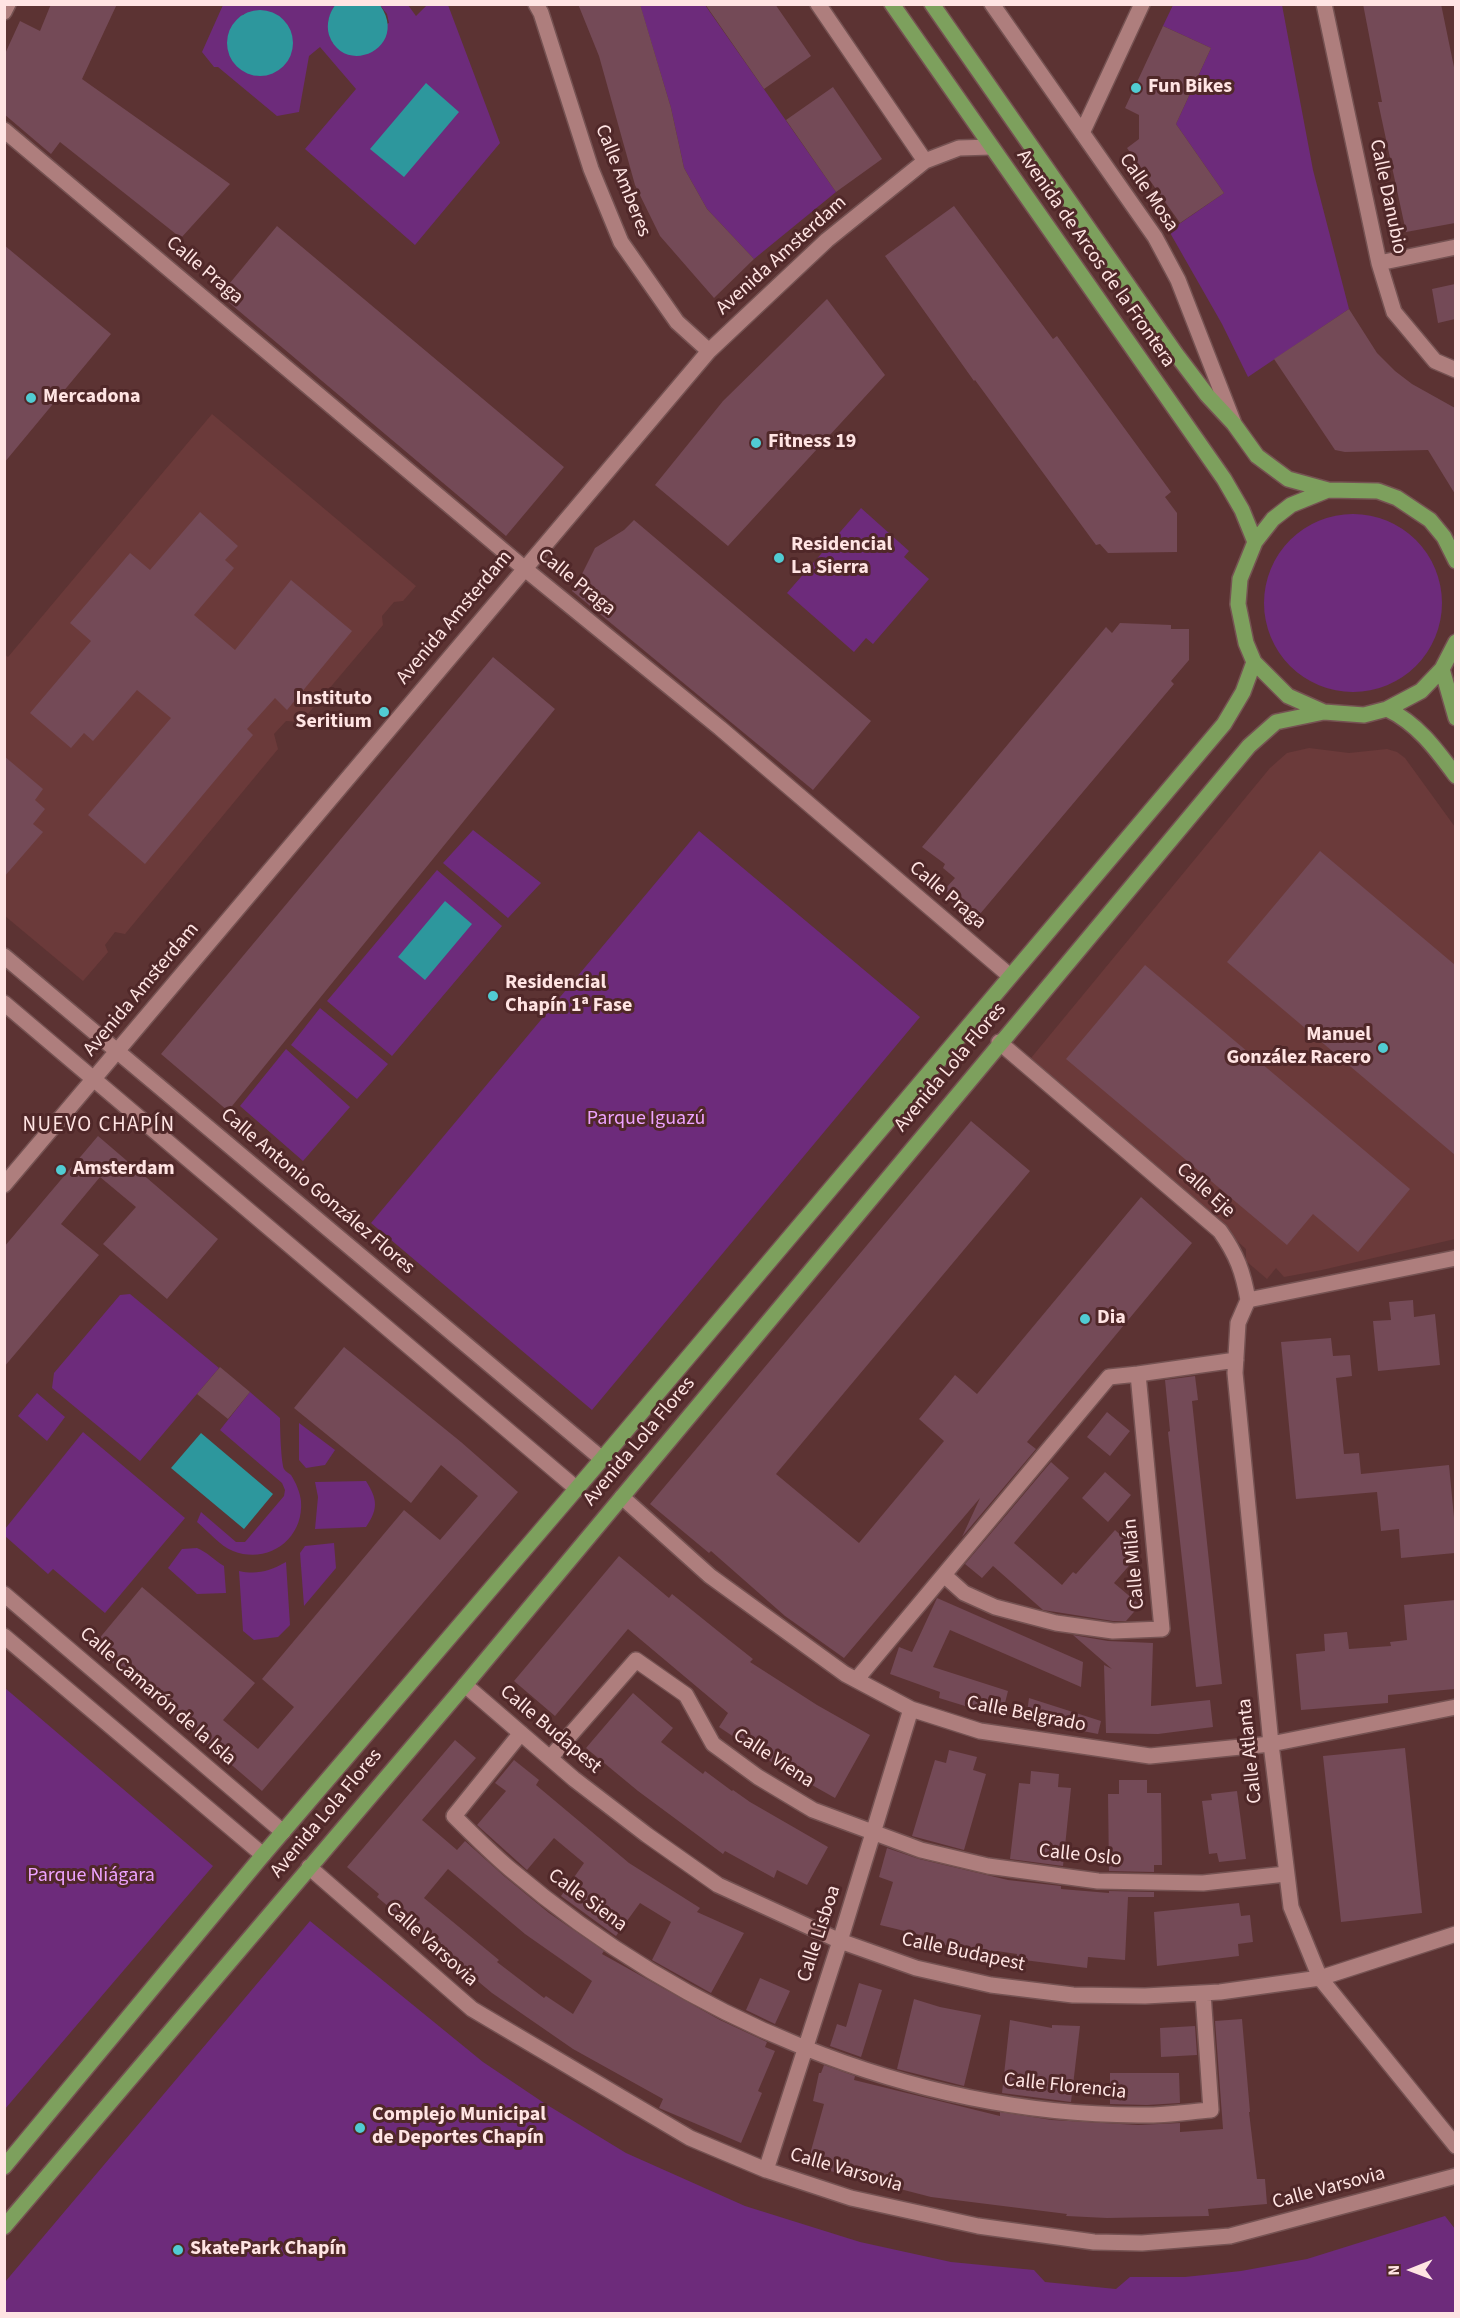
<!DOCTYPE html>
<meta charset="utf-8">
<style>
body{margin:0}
#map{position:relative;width:1460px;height:2318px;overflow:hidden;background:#5c3333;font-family:"Source Sans 3",sans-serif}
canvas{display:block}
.frame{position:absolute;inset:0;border:6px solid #ffe4e3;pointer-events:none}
.north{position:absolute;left:1382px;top:2240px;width:60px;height:60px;-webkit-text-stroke:4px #502829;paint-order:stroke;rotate:269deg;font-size:16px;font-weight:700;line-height:24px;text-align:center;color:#ffe4e3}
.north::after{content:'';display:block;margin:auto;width:21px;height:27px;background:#ffe4e3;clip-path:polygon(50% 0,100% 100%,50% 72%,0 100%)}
</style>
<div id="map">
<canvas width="1460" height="2318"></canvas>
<div class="frame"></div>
<div class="north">N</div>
</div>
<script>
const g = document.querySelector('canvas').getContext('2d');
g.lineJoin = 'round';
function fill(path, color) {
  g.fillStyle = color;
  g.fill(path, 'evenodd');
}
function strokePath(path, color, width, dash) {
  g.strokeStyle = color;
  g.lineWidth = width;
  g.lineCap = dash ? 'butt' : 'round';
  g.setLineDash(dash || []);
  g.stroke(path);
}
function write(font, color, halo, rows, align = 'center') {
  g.font = font + ' "Source Sans 3",sans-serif';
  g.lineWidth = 6;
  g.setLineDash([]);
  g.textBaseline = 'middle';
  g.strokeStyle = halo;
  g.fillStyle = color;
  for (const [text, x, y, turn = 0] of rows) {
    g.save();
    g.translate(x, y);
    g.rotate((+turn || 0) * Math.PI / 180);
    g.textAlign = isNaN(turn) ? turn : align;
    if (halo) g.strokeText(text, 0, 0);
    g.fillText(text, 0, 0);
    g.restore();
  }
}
fill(new Path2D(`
 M212,414l204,172 -13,15 -9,1 -12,14 1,9 -82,97 -15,-1 -12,13 4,15 -153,185 -10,-2 -10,13 3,7 -25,29 -78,-65 -1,-262 4,3z
 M1309,748l40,5 38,-4 10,3 8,6 50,69v412l-133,31 -38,7 -8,-9 -9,11 -21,-18v-12l-215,-191 239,-290 17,-15z`), '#6b3a3a');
fill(new Path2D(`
 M223,5h113c-10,13 -10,24 -3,38l56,-20 -2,-9 -7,-9 12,1 16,-1 8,11 11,-11h21l52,138 -85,102 -110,-96 51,-60 -36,-42 -11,9 -10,56 -22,4 -59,-49h-4l-12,-15zM244,14l16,62c-35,-6 -43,-40 -16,-62z
 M640,5h65l131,187 -82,67 -47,-50 -23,-41 -13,-60z
 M1173,5h109l31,165 36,139 -101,68 -26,-53 -53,-93 55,-38 -48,-69 35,-76 -48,-22z
 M861,508l48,43 -5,6 25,22 -56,65 -7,-6 -12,14 -67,-59z
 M1264 603a89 89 0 1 1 178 0a89 89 0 1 1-178 0Z
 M473,830l68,53 -33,35 -65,-55z
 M699,831l221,186 -328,393 -221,-187z
 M437,870l65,56 -110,130 -65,-55z
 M320,1008l68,56 -31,35 -66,-54z
 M286,1049l64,58 -47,54 -63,-55z
 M130,1294l89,74 -79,93 -88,-73 2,-15 66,-78z
 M250,1392l30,26c0,10 1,44 4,51 2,3 5,4 7,6 5,8 9,17 10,26 3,38 -33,64 -68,50 -13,-5 -25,-20 -36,-29l4,-10 35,30h9l39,-46 1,-6 -3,-7 -62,-53z
 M37,1393l28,24 -18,24 -29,-25z
 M299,1423l36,27 -10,15 -19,3 -7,-8z
 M83,1432l102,86 -80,95 -52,-44 -5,5 -43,-38v-7z
 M366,1481c11,18 13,27 0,46l-51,2 3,-32 -3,-15z
 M334,1543l2,25 -32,38 -4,-53 5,-7z
 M197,1548c10,4 17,12 27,18l2,27 -29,1 -29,-26 14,-19z
 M286,1562l4,63 -12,12 -24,3 -11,-9 -4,-60c18,4 31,0 47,-9z
 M5,1688l208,178 -208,243z
 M310,1921l173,141 61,41 82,50 119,53 115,36 91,20 83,8 11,12 71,7 14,-12h55l56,-6 66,-12 138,-43 10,13v84h-1450v-31z`), '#6d2b7b');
fill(new Path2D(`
 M336,4l44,1c30,43 -36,73 -51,30 -3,-11 0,-22 7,-31z
 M227 43a33 33 0 1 1 66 0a33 33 0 1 1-66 0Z
 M426,83l33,29 -55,65 -34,-28z
 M445,901l27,23 -47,56 -27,-23z
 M201,1433l72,61 -29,35 -73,-61z`), '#2d979d');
fill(new Path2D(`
 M51,4h66l-35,75 148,105 -49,54 -121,-96 -9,12 -47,-40v-58l16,-35 20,10z
 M578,4h62l31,104 13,60 23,41 47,50 -40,39 -54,-62 -25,-51 -36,-129z
 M705,4h70l36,52 -47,33z
 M1363,4h78l14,68v151l-49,9 -28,-130h4z
 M1163,26l48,22 -35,76 48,69 -44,30 -53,-75 12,-9v-24l-14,-7z
 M833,87l49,72 -46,33 -50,-72z
 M954,206l99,133 4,-3 114,156 -6,5 12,16v39l-69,1 -8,-9 -4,1 -121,-165 -1,1 -89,-125z
 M277,226l287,241 -58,69 -286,-241z
 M4,245l107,89 -107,129z
 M1455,284v35l-17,4 -6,-34z
 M827,299l58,76 -157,171 -73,-61 68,-84z
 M1349,309l28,44 18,18 17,13 43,24v86l-27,-44 -83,2 -10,-2 -61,-91z
 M200,512l38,34 -13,14 9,8 -40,47 41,35 56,-70 61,51 -65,79 -12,-12 -28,31 6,6 -108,129 -57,-49 83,-97 -34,-28 -44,51 -9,-8 -13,15 -41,-35 61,-72 -21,-18 60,-70 20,17z
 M634,520l237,201 -58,69 -241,-199 7,-11 16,-32 29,-18z
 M1120,623l51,2v4h18v31l-18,21 3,3 -205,243 -12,-14 -12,-24 10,-11 -12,-10 2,-4 -23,-17 184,-220 6,6z
 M493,657l62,52 -327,402 -67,-57z
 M4,756l39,33 -8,11 10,9 -12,15 10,8 -39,45z
 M1320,851l135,114v190l-228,-193z
 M1145,965l265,224 -52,63 -45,-38 -26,31 -221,-186z
 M971,1121l59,50 -254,303 83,69 85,-102 -25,-22 36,-44 22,19 164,-197 51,46 -165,199 9,7 -74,88 18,-39 -136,160 -59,-42 -74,-65 -2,2 -59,-49z
 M98,1136l120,103 -51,60 -64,-55 33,-37 -36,-30 -39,47 38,31 -95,112v-120z
 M1413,1300l1,17 21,-3 5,51 -62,6 -5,-50 18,-1 -2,-18z
 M1331,1338l2,18 17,-1 2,21 -16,2 8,76 15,-1 2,21 88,-9 6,63v25l-54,5 -2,-29 -18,2 -4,-39 -81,7 -15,-157z
 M344,1347l117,95 57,50 -256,299 -169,-145 49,-59 113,96 -32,37 35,29 36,-42 -32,-28 142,-169 36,30 38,-44 -37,-31 -30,38 -117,-95z
 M220,1367l30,25 -22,27 -31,-25z
 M1195,1376l3,24 -6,1 30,283 -26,3 -28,-255 2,-1 -5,-51z
 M1107,1412l23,19 -20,25 -23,-19z
 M1051,1462l18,16 -55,65 48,42 11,-13 3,2 39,-44 25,23 -26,30 26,22 -14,16h-13l-70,-11 -50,-44 -11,12 -17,-14z
 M1105,1472l26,23 -23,27 -26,-24z
 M619,1556l50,42 3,-4 57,46 24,19 -3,3 67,43 53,30 -35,63 -62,-35 -54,-36 9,-14 -100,-84 -73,87 -41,-35z
 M937,1598l146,64 -2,25 -131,-57 -17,37 75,24 -6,24 -24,-5 -39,-12 1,-6 -50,-18 9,-27 13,5z
 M1455,1600v89l-67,6v8l-87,7 -5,-56 29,-3 -1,-17 23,-2 2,17 42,-3 -1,-4 17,-2 -3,-35z
 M1073,1635l35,6 45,2 -2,63 59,-6 3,27 -55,7 -52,-1 -2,-68 8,4z
 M633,1693l40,35 -12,14 42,32 2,-3 27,20 1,-1 17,12 78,45 -21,38 -30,-15 -3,8 -49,-27 -2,3 -85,-63 -52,-43z
 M1029,1698l72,23 -3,13 -72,-14z
 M455,1740l21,18 -54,62 35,30 8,-9 39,35 45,37 55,38 -2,3 118,66 47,22 -2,5 10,4 -17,40 4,2 -21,50 -82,-35 4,-9 -90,-50 -81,-56 -115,-96 2,-3 -32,-27zM448,1869l77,65 67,47 -19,33 -27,-18 -2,2 -47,-36 2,-2 -75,-62z
 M1405,1748l17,165 -81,9 -18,-166z
 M949,1750l28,7 -4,13 13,4 -22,76 -52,-14 23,-76 11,3z
 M514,1760l25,20 -3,5 93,78 71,45 -3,4 47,21 -33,60 -59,-33 19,-38 -31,-19 -24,33 -55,-40 23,-33 -30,-25 -27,32 -50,-45 29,-34 -11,-8z
 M1031,1771l28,3 -1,13 13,1 -8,78 -53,-7 9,-76 11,1z
 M1119,1780h28v13h14l1,72h-8v7l-45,-1 -1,-77h11z
 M1237,1791l9,68 -27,3 -2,-9 -8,1 -7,-53 10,-1 -1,-6z
 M887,1848l32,11 89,21 53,6v3l48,4v-2l45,1v5h-26l-3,63 -37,-3 -1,11 -71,-9 1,-5 -20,-3 -1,5 -26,-3 -41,-13v-3l-49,-12 13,-43 -14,-5z
 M1239,1903l2,13 9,-1 3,27 -15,2 1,12 -82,10 -3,-54z
 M760,1978l30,13 -15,33 -29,-14z
 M859,1983l23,7 -21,67 -31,-11 7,-22 9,3z
 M914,1999l26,8 41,8 -17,71 -67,-17z
 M1242,2019l8,93h-1l8,67h8l2,25 -59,5 1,7 -102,2 -41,-2 1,-2 -136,-17 -124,-32 17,-61 -11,-3 6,-28h2l3,-8 31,11 -1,4 146,36v-4l52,8 86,5 42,-2v9l43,-3 -8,-108z
 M1010,2020l42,8v-3l28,1 -9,76 -69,-9z
 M1195,2026l2,29 -36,2 -1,-29z
 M1110,2073h69l1,30 -33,2 -37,-1z`), '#744a57');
const minor = new Path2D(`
 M536,4l5,9 50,156 30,73 56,80 32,29
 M818,4l107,157
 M992,4l163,233 23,43 55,141
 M1324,4l55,259 15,49 41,49 21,9
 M4,12l4,-8
 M4,130l521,439 195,159 290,248
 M1082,133l60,-129
 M1379,263l77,-16
 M4,956l598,503
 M4,1003l573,486
 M999,1042l221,189c17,24 23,41 28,69
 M4,1185l705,-834 118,-111 98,-79 34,-13 32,-1
 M1248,1300l-10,23 -3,50 36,371 20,163 29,71 136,168
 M1248,1300l208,-42
 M1138,1374l98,-14
 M622,1497l88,79 135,98 66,35 69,22 170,25 121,-12 185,-37
 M4,1594l279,238
 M4,1636l259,219
 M856,1680l253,-303 29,-3 24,255 -49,2 -57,-8 -61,-16 -31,-14 -20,-18
 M465,1685l109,94 73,56 71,50 122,56 76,27 75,17 82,10 72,1 75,-4 100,-14 136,-44
 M521,1733l-67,83c18,18 36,36 56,53 174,148 398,245 628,246 24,1 49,-3 73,-5l-8,-117
 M550,1758l86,-98 50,35 27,49 45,33 55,33 108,40 67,16 110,15 105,2 83,-9
 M309,1867l163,142 218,129 76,32 85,28 127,28 116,16 48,1 88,-7 226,-60
 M766,2170l74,-229 71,-232`);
const major = new Path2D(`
 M892,4l332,475 18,31 13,32
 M932,4l244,350 31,41 27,29 23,32 31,23 40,11
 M1456,561l-12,-24 -14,-17 -33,-22 -19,-7 -50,-1 -37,15 -18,14 -18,23 -15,37 -2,25 8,39 8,19 34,34 36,16 40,3 23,-6 34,-18 21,-22 14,-27
 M1442,669l14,49
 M1387,709c30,14 49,40 69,67
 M4,2167l259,-312 339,-396 622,-735 19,-32 11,-30
 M4,2227l461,-542 784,-939 27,-24 48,-10`);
strokePath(minor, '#755252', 18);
strokePath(major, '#755252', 18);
strokePath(minor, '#ae7e7d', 15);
strokePath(major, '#7da05d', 15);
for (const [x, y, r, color] of [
 [1136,88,6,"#51ccd3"],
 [31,398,6,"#51ccd3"],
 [756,443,6,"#51ccd3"],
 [779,558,6,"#51ccd3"],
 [384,712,6,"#51ccd3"],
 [493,996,6,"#51ccd3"],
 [1383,1048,6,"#51ccd3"],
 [61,1170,6,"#51ccd3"],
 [1085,1319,6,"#51ccd3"],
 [360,2128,6,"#51ccd3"],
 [178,2250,6,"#51ccd3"]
]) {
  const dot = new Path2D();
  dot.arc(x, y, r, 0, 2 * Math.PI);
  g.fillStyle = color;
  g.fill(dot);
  strokePath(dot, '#502829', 2);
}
write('bold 20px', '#ffe4e3', '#502829', [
 ["Fun Bikes",1148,88],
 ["Mercadona",43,398],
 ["Fitness 19",768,443],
 ["Residencial",791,546],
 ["La Sierra",791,569],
 ["Instituto",372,700,"right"],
 ["Seritium",372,723,"right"],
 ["Residencial",505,984],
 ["Chapín 1ª Fase",505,1007],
 ["Manuel",1371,1036,"right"],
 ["González Racero",1371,1059,"right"],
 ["Amsterdam",73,1170],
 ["Dia",1097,1319],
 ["Complejo Municipal",372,2116],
 ["de Deportes Chapín",372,2139],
 ["SkatePark Chapín",190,2250]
], 'left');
write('20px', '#ffe4e3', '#502829', [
 ["Calle Amberes",622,181,68],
 ["Calle Mosa",1148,193,56],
 ["Calle Danubio",1387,197,78],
 ["Avenida Amsterdam",782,256,-42],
 ["Avenida de Arcos de la Frontera",1095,259,55],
 ["Calle Praga",204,271,40],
 ["Calle Praga",576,583,39],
 ["Avenida Amsterdam",455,618,-50],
 ["Calle Praga",947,896,40],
 ["Avenida Amsterdam",142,990,-50],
 ["Avenida Lola Flores",951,1068,-50],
 ["Calle Eje",1205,1191,42],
 ["Calle Antonio González Flores",317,1192,40],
 ["Avenida Lola Flores",640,1442,-50],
 ["Calle Milán",1135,1564,-95],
 ["Calle Camarón de la Isla",157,1697,41],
 ["Calle Belgrado",1026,1715,11],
 ["Calle Budapest",550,1730,40],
 ["Calle Atlanta",1251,1751,-96],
 ["Calle Viena",773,1759,33],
 ["Avenida Lola Flores",327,1814,-50],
 ["Calle Oslo",1080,1856,6],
 ["Calle Siena",587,1901,36],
 ["Calle Lisboa",820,1934,-72],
 ["Calle Varsovia",431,1945,42],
 ["Calle Budapest",963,1953,12],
 ["Calle Florencia",1065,2087,6],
 ["Calle Varsovia",846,2171,16],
 ["Calle Varsovia",1329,2189,-15]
]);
write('20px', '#eea3ff', '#502829', [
 ["Parque Iguazú",646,1120],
 ["Parque Niágara",91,1877]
]);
g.letterSpacing = '1.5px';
write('21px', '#ffe4e3', '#502829', [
 ["NUEVO CHAPÍN",99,1126]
]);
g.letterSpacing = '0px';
</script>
